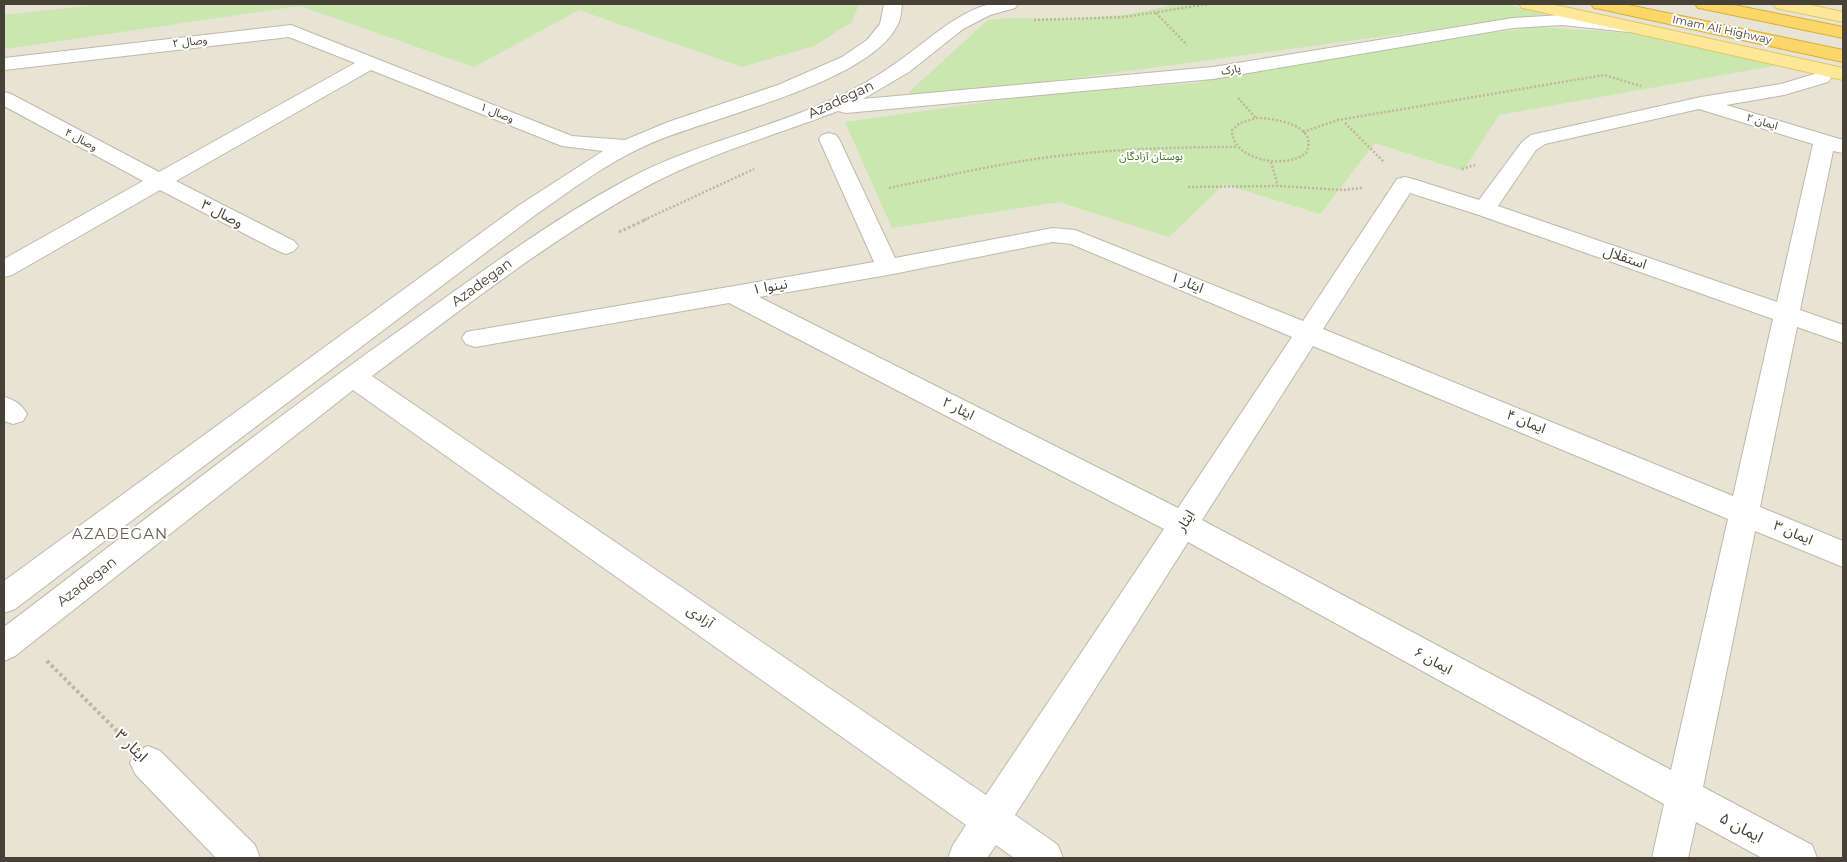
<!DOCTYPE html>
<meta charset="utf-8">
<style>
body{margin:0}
#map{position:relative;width:1847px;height:862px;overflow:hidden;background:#f3f1e7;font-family:Montserrat,sans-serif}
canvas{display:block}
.frame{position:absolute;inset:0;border:5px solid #464136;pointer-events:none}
</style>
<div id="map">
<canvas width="1847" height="862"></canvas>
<div class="frame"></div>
</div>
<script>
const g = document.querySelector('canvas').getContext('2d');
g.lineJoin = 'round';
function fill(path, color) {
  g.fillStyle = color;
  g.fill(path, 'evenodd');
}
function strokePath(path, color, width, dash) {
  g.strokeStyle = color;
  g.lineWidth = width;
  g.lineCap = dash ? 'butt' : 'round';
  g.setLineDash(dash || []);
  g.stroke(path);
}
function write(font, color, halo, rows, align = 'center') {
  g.font = font + ' Montserrat,"Noto Sans Arabic",sans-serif';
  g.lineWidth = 4;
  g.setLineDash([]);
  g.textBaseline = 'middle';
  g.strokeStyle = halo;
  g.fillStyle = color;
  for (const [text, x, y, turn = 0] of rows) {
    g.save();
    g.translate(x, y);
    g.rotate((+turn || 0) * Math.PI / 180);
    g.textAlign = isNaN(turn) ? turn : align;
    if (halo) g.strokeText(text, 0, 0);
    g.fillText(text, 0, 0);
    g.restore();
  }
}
fill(new Path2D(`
 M4,4h1839v854h-1839z`), '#e7e3d5');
fill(new Path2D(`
 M105,4h754l-7,18 -38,24 -72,21 -163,-57 -105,57 -174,-61 -296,43v-34z
 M1179,4h323l46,10 -634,86 -5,-8 79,-72 23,-2 60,1 53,-4z
 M1535,27l97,6 147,32 -280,50 -36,56 -88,-28 -55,71 -96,-30 -55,53 -110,-35 -167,26 -47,-106 193,-27 158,-12 133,-28z`), '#cae7b0');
const minor = new Path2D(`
 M884,4h18c-1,7 -1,16 -5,22 -31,59 -189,91 -250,119 -41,18 -77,46 -113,71l-519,393 -11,4v-32l514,-375 85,-55 -41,-5 -191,-76 -195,111 118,60 4,5 -4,5 -8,3 -8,-3 -118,-61 -148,85 -8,2v-18l139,-78 -139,-75v-14l7,2 148,78 196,-109 -66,-26 -285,33v-12l287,-33 281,111 53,4 43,-18 110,-37 64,-28 25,-17 13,-16z
 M990,4h28l-3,4 -25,7 -27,14 -54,43 -46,27 350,-32 300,-49 49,-3 67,7 6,1 3,4 -3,4 -6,1 -67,-7 -49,3 -300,51 -367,34 -8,-2c-65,25 -134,44 -196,78 -96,53 -182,122 -270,187l614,419 178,-266 -435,-226 -254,44 -9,-3 -4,-6 4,-6 408,-70 -55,-123 3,-4 7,-2 7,2 3,4 56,119 158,-30 22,2 228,91 94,-142 8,-2 8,2 66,21 43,-58 9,-7 170,-38 80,-13 40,-12 7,2 3,4 -3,4 -44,13 -58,10 117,35v13l-10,-2 -33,159 43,15v18l-46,-16 -37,180 83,34v26l-88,-36 -52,256 109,58 5,13h-55l-66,-36 -8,36h-36l12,-54 -476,-262 -173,273 43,30 5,13h-49l-18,-13 -9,13h-39l5,-13 13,-20 -613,-435 -338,266 -11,5v-34c139,-106 277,-214 420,-314 66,-47 131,-95 202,-133 68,-37 145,-51 214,-84 19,-9 39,-21 56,-33 31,-21 57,-49 94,-59zM1699,109l114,35 -36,158 -279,-96 38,-56 9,-6zM1410,193l66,21 297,105 -40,177 -410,-167zM1053,242l18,2 221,93 -114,171 -419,-211 129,-22zM1313,346l415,173 -57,251 -469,-250z
 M4,397c11,3 17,7 23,17l-4,7 -10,3 -9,-3z
 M148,746l12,5 95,94 5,13h-44l-80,-83 -6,-12 6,-12z`);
const major = new Path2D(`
 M1519,4h32l292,64v12l-315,-71 -6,-1z
 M1773,4h33l37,8v10l-67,-14z`);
const highway = new Path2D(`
 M1591,4h33l219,46v12l-243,-53 -6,-1z
 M1695,4h34l114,23v11l-139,-29 -6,-1z`);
strokePath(minor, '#bfb9aa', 2);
strokePath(major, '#e2c766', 2);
strokePath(highway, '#dbad39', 2);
strokePath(new Path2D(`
 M1156,13l31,32
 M1034,20l91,-3 83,-13
 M1238,98l18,20
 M1256,118c18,0 64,7 50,35 -20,17 -75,7 -74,-23l8,-7z
 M1345,123l39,39
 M1303,132l35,-12 266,-45 37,11
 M1271,162l7,24
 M1462,169l13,-4
 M1188,187l90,-1 65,4 19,-2
 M889,188c53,-11 107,-24 161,-31 62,-8 125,-10 187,-10
 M644,220l110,-51`), '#c0b69b', 2.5, [2, 2]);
strokePath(new Path2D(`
 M619,232l28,-13`), '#c0b69b', 3, [2.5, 2.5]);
strokePath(new Path2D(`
 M47,661l75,75`), '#c0b69b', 4, [3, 3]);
fill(minor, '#fff');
fill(major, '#fce897');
fill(highway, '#fbd76a');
write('11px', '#464136', '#fff', [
 ["Imam Ali Highway",1722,30,12],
 ["وصال ۲",190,42,-7],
 ["پارک",1231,70,-9],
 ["وصال ۱",497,113,22],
 ["ایمان ۲",1762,122,17],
 ["وصال ۴",81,140,28]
]);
write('11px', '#41772a', '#fff', [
 ["بوستان آزادگان",1151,157]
]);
write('14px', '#464136', '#fff', [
 ["Azadegan",841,100,-25],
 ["وصال ۳",222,214,27],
 ["استقلال",1625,258,19],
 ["Azadegan",482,283,-36],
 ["ایثار ۱",1187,283,22],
 ["نینوا ۱",770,287,-10],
 ["ایثار ۲",958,409,27],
 ["ایمان ۴",1526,422,22],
 ["ایثار",1186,521,-57],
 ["ایمان ۳",1793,533,23],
 ["Azadegan",87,582,-38],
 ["آزادی",700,617,35],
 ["ایمان ۶",1433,661,29]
]);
g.letterSpacing = '1px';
write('15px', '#69604d', '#fff', [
 ["AZADEGAN",120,535]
]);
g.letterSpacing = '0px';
write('16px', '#464136', '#fff', [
 ["ایثار ۳",131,746,45],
 ["ایمان ۵",1741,828,28]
]);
</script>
